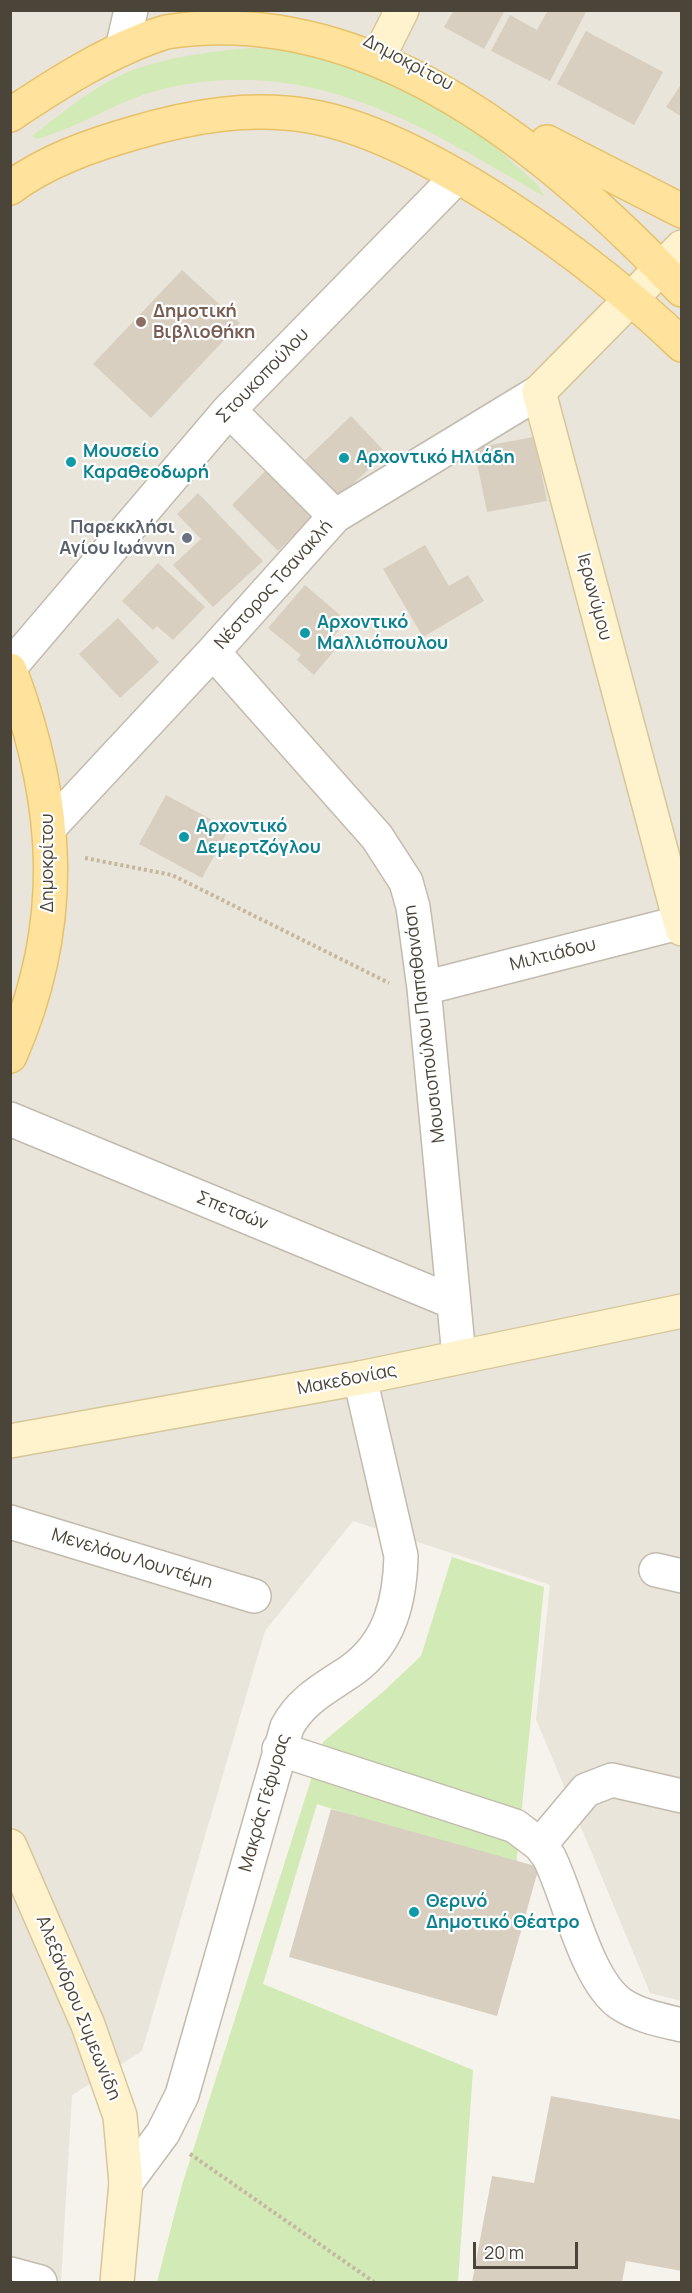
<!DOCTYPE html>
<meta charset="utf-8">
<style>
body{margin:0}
#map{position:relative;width:692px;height:2293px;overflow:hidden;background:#f6f3ec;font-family:Manrope,sans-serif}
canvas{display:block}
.frame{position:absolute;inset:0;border:12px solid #4b4439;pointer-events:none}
.scale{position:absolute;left:473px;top:2242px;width:105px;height:27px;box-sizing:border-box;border:3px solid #4b4439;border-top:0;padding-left:8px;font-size:18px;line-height:21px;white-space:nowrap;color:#4b4439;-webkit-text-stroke:4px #fff;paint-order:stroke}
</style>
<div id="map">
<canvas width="692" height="2293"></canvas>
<div class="frame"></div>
<div class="scale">20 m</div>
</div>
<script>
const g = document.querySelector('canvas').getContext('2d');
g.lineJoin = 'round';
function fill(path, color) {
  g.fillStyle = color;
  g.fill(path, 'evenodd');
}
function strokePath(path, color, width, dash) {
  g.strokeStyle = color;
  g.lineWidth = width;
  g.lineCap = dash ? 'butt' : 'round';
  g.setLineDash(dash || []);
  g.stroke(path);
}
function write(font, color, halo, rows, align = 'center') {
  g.font = font + ' Manrope,sans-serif';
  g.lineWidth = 4.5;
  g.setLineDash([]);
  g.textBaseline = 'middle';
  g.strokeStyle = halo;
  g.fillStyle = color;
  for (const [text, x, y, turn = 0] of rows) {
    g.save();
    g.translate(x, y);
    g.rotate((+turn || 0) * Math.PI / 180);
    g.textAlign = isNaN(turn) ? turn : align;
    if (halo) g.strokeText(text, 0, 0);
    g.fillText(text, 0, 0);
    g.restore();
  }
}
fill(new Path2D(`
 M11,11h670v1990l-31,-8 -114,-274 14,-134 -197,-64 -88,110 -123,420 -70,44 -11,187h-50z`), '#eae5da');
fill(new Path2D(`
 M249,48l63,4 58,17 106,61 61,54 8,13c-123,-71 -233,-143 -382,-108 -45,11 -82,38 -126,50l-5,-3c26,-20 65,-52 96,-64 39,-15 79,-20 121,-24z
 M452,1557l92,30 -28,280 -199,-63 -54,180 210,86 -15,212h-301l25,-97 141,-443 61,-51 37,-35z`), '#d2eab5');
fill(new Path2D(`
 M454,10h51l-21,39 -40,-22z
 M548,10h39l-37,71 -59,-30 19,-36 27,15z
 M586,31l77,41 -29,53 -77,-41z
 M682,83v34l-16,-10z
 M182,270l58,53 -89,95 -58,-54z
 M351,416l35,37 -50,47 -35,-36z
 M534,437l13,64 -60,11 -13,-64z
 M269,467l47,46 -38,38 -46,-46z
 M198,493l65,68 -50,46 -40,-42 28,-26 -24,-25z
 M425,545l24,41 19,-11 16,26 -61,36 -40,-68z
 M158,563l47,44 -32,33 -16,-14 -4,4 -31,-29z
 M305,585l42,36 -15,17 7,7 -25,30 -17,-15 4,-5 -33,-27z
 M118,618l41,44 -39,36 -41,-44z
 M166,795l63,34 -27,49 -63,-34z
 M331,1809l208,58 -42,149 -208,-59z
 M551,2096l131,24v151l-56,-10 -4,21h-150l20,-106 42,7z`), '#d8cfc1');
const street = new Path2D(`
 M122,49l9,-39
 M229,410l106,106
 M213,652l164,185 29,45 7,25 11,81 35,369
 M10,667l219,-257 228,-233
 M50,827l163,-175 122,-136 204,-124
 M424,988l258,-66
 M10,1119l443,183
 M10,1522l244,74
 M656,1570l26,6
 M279,1749l236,77 25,19 9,12c20,40 37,123 72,147 18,12 40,16 61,21
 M540,1845l46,-55 26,-10 70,16
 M126,2183l37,-50 19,-38 105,-368c15,-28 39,-39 65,-57 38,-27 48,-70 49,-114l-41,-178
 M10,2274l30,8`);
const secondary = new Path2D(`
 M384,46l18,-36
 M682,247l-143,145 143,537
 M10,1441l350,-63 322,-67
 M10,1846l78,179 32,91 6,67 -9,99`);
const primary = new Path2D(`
 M10,115c48,-32 101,-66 156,-83 207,-32 387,123 516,258
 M547,142l135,69
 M10,188c36,-27 82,-43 124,-55 58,-17 116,-27 175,-17 115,19 290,148 373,229
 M10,670c50,133 58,254 0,386`);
strokePath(street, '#c2bbae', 36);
strokePath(secondary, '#d6c79b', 36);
strokePath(primary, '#e6c16a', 36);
strokePath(new Path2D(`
 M85,858l87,17 217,108
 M190,2154l184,128`), '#c4b79f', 4, [3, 3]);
strokePath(street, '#fff', 33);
strokePath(secondary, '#fff3cd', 33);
strokePath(primary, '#ffe39c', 33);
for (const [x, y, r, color] of [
 [141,322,6,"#8d6e63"],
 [344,458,6,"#0f9aa8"],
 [71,462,6,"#0f9aa8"],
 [187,538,6,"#6b7280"],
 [305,633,6,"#0f9aa8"],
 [184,837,6,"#0f9aa8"],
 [414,1912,6,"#0f9aa8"]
]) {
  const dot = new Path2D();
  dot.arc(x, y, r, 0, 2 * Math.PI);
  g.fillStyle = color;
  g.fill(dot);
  strokePath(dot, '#fff', 2);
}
write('18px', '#4b4439', '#fff', [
 ["Δημοκρίτου",408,63,28],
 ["Στουκοπούλου",263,376,-46],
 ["Νέστορος Τσανακλή",274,585,-48],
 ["Ιερωνύμου",594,597,75],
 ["Δημοκρίτου",48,863,-90],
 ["Μιλτιάδου",553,955,-14],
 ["Μουσιοπούλου Παπαθανάση",425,1024,-97],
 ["Σπετσών",232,1211,22],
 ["Μακεδονίας",347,1380,-11],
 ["Μενελάου Λουντέμη",132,1559,17],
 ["Μακράς Γέφυρας",265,1803,-74],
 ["Αλεξάνδρου Συμεωνίδη",78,2008,68]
]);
write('bold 18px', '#785e54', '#fff', [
 ["Δημοτική",153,312],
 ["Βιβλιοθήκη",153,333]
], 'left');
write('bold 18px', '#0d838f', '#fff', [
 ["Μουσείο",83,452],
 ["Καραθεοδωρή",83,473],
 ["Αρχοντικό Ηλιάδη",356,458],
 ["Αρχοντικό",317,623],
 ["Μαλλιόπουλου",317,644],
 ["Αρχοντικό",196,827],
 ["Δεμερτζόγλου",196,848],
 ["Θερινό",426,1902],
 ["Δημοτικό Θέατρο",426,1923]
], 'left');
write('bold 18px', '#5b616d', '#fff', [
 ["Παρεκκλήσι",175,528],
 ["Αγίου Ιωάννη",175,549]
], 'right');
</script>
